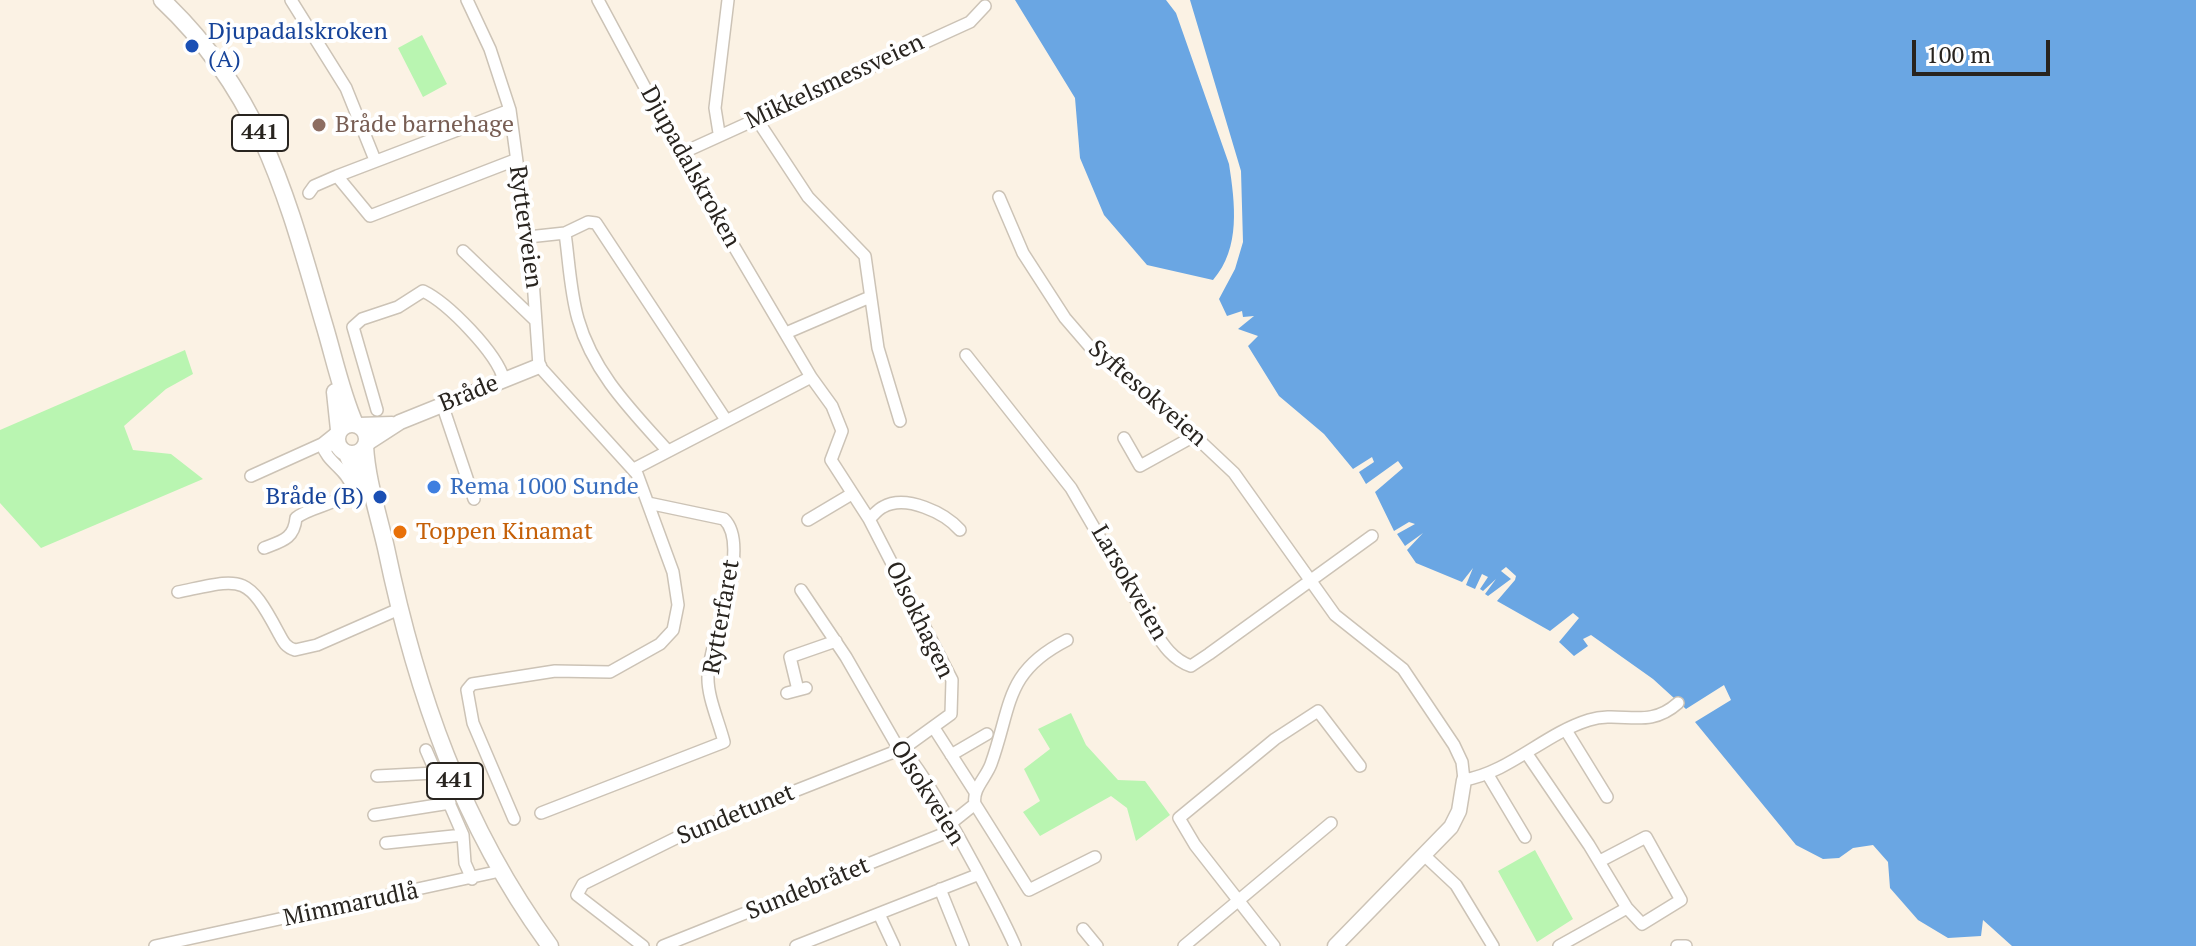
<!DOCTYPE html>
<meta charset="utf-8">
<style>
body{margin:0}
#map{position:relative;width:2196px;height:946px;overflow:hidden;background:#fbf2e4;font-family:"PT Serif",serif}
canvas{display:block}
.scale{position:absolute;left:1912px;top:40px;width:138px;height:36px;box-sizing:border-box;border:4px solid #28241f;border-top:0;padding-left:10px;font-size:24px;line-height:28px;white-space:nowrap;color:#28241f;-webkit-text-stroke:6px #fff;paint-order:stroke}
</style>
<div id="map">
<canvas width="2196" height="946"></canvas>
<div class="scale">100 m</div>
</div>
<script>
const g = document.querySelector('canvas').getContext('2d');
g.lineJoin = 'round';
function fill(path, color) {
  g.fillStyle = color;
  g.fill(path, 'evenodd');
}
function strokePath(path, color, width, dash) {
  g.strokeStyle = color;
  g.lineWidth = width;
  g.lineCap = dash ? 'butt' : 'round';
  g.setLineDash(dash || []);
  g.stroke(path);
}
function write(font, color, halo, rows, align = 'center') {
  g.font = font + ' "PT Serif",serif';
  g.lineWidth = 8;
  g.setLineDash([]);
  g.textBaseline = 'middle';
  g.strokeStyle = halo;
  g.fillStyle = color;
  for (const [text, x, y, turn = 0] of rows) {
    g.save();
    g.translate(x, y);
    g.rotate((+turn || 0) * Math.PI / 180);
    g.textAlign = isNaN(turn) ? turn : align;
    if (halo) g.strokeText(text, 0, 0);
    g.fillText(text, 0, 0);
    g.restore();
  }
}
fill(new Path2D(`
 M422,35l25,49 -24,13 -25,-49z
 M185,350l8,24 -27,15 -42,37 9,24 38,4 32,25 -162,69 -41,-45v-73z
 M1071,713l15,32 32,35 27,1 25,34 -34,26 -9,-33 -16,-12 -71,40 -17,-24 17,-11 -16,-32 26,-20 -12,-20z
 M1535,850l38,69 -36,23 -39,-71z`), '#b9f5b1');
fill(new Path2D(`
 M1015,0h151l10,13 53,151c6,39 12,84 -16,116l-66,-15 -43,-50 -24,-57 -5,-60z
 M1190,0h1006v946h-184l-29,-26 -2,16 -33,2 -30,-18 -28,-32 -2,-26 -15,-17 -20,3 -14,10 -16,1 -27,-14 -101,-123 36,-22 -7,-15 -38,24 -33,-30 -62,-44 -8,4 5,7 -14,10 -15,-14 20,-24 -6,-5 -23,18 -53,-30 18,-21 1,-4 -10,-9 -5,4 10,8 -23,17 -3,-2 11,-15 -13,12 -3,-2 8,-12 -6,-3 -7,15 -9,-4 7,-17 -11,14 -46,-19 -9,-13 16,-17 -18,13 -8,-12 18,-10 -6,-2 -15,9 -19,-39 28,-24 -5,-7 -32,23 -7,-12 15,-10 -2,-5 -19,12 -29,-35 -45,-38 -31,-50 10,-10 -20,-7 16,-13 -11,1 -1,-6 -15,5 -8,-17 16,-30 8,-27 -2,-71z`), '#6aa6e3');
const minor = new Path2D(`
 M291,0l55,88 29,72
 M467,0l23,49 20,61 23,170 6,86 98,108 36,98 5,33 -5,25 -13,14 -50,28 -55,-1 -83,13 -5,6 6,33 41,96
 M598,0l95,177 118,200 21,29 10,25 -11,29 38,59 83,161 -1,34 -47,34 -226,89 -95,47 -6,11 66,51
 M756,118l52,79 57,59 13,92 22,73
 M719,133l-4,-25 13,-108
 M680,154l290,-132 15,-16
 M337,176l33,40 145,-56
 M309,193l5,-7 23,-10 173,-66
 M999,197l24,56 42,65 25,29 76,62 68,64 101,142 68,54 51,76 8,17 2,18c46,-8 80,-46 125,-60 33,-10 59,10 89,-17
 M528,237l37,-4
 M463,251l73,70
 M786,333l84,-36
 M966,355l105,133 82,141c10,16 20,31 38,37l18,-12 163,-118
 M442,404l32,95
 M377,410l-24,-83 9,-8 36,-12 25,-16c25,12 74,62 81,89
 M337,432l-15,12 16,2
 M1124,438l16,28 56,-31
 M667,450c-36,-40 -74,-78 -89,-131 -8,-28 -9,-58 -13,-86l23,-11 8,1 130,197
 M634,469l177,-92
 M251,476l71,-32c5,19 24,24 30,43 -10,18 -40,18 -56,31 -2,21 -14,23 -32,30
 M869,519c4,-3 9,-10 14,-12 23,-13 62,6 77,23
 M808,520l42,-25
 M801,590l45,67 50,87c22,10 106,171 119,202
 M178,592c63,-13 68,-20 100,40 5,9 7,15 17,18l22,-5 82,-36
 M798,690l-8,-33 46,-16
 M787,693l19,-5
 M934,728l41,64
 M1567,732l40,65
 M426,750l37,85 2,28 7,16
 M1527,754l62,91 38,63 15,16 39,-24 -35,-63 -46,24
 M951,755l36,-21
 M1488,775l37,62
 M377,776l58,-3
 M975,804l54,86 66,-33
 M541,813l183,-71c-5,-20 -17,-46 -16,-66 1,-37 45,-129 16,-157l-76,-16
 M374,815l76,-12
 M950,824l25,-20c-3,-15 11,-26 16,-40 21,-58 13,-92 76,-124
 M386,843l77,-8
 M1425,856l31,29 37,61
 M940,889l23,57
 M879,914l15,32
 M1083,929l14,17
 M155,946l345,-75
 M663,946l290,-116
 M796,946l181,-71
 M1184,946l147,-123
 M1274,946l-79,-101 -16,-27 96,-79 43,-28 42,55
 M1559,946l68,-38
 M1677,946h9`);
const tertiary = new Path2D(`
 M359,425l33,-1
 M366,444l34,-22 139,-56
 M1335,946l116,-119 8,-16 5,-31`);
const primary = new Path2D(`
 M162,0c100,94 125,198 162,324 10,33 17,68 31,100
 M335,392l4,38
 M337 439a15 15 0 1 1 30 0a15 15 0 1 1-30 0Z
 M365,446c2,35 13,67 21,102 30,144 76,278 164,398
 M347,454l15,34`);
strokePath(minor, '#ccc3b6', 14);
strokePath(tertiary, '#ccc3b6', 17);
strokePath(primary, '#ccc3b6', 19);
strokePath(minor, '#fff', 11);
strokePath(tertiary, '#fff', 14);
strokePath(primary, '#fff', 16);
for (const [x, y, r, color] of [
 [192,46,8,"#1a4fb4"],
 [319,125,8,"#8d6e63"],
 [434,487,8,"#3f7fe0"],
 [380,497,8,"#1a4fb4"],
 [400,532,8,"#e8710a"]
]) {
  const dot = new Path2D();
  dot.arc(x, y, r, 0, 2 * Math.PI);
  g.fillStyle = color;
  g.fill(dot);
  strokePath(dot, '#fff', 3);
}
for (const [x, y, w] of [
 [260,133,56],
 [455,781,56]
]) {
  const box = new Path2D();
  box.roundRect(x - w / 2, y - 18, w, 36, 6);
  g.fillStyle = '#fff';
  g.fill(box);
  strokePath(box, '#28241f', 2);
}
write('bold 22px', '#28241f', null, [
 ["441",260,133],
 ["441",455,781]
]);
write('24px', '#164399', '#fff', [
 ["Djupadalskroken",208,32],
 ["(A)",208,60],
 ["Bråde (B)",364,497,"right"]
], 'left');
write('24px', '#28241f', '#fff', [
 ["Mikkelsmessveien",835,82,-25],
 ["Djupadalskroken",690,167,61],
 ["Rytterveien",525,227,82],
 ["Bråde",469,394,-22],
 ["Syftesokveien",1147,394,41],
 ["Larsokveien",1129,583,60],
 ["Rytterfaret",722,617,-80],
 ["Olsokhagen",919,620,64],
 ["Olsokveien",927,793,58],
 ["Sundetunet",736,815,-22],
 ["Sundebråtet",808,889,-22],
 ["Mimmarudlå",351,905,-12]
]);
write('24px', '#785e54', '#fff', [
 ["Bråde barnehage",335,125]
], 'left');
write('24px', '#366cbe', '#fff', [
 ["Rema 1000 Sunde",450,487]
], 'left');
write('24px', '#c56008', '#fff', [
 ["Toppen Kinamat",416,532]
], 'left');
</script>
